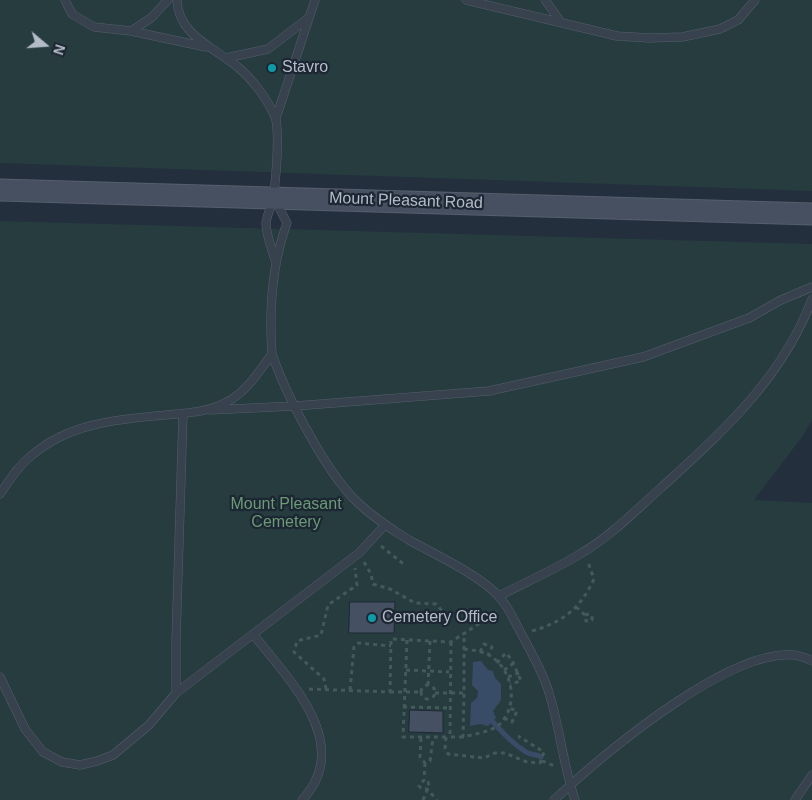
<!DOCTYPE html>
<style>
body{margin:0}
#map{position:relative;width:812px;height:800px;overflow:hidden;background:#242f3e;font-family:Helvetica,sans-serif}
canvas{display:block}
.north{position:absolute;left:20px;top:20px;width:50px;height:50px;-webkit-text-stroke:4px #1d2633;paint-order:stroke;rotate:108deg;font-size:14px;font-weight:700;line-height:20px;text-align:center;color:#b4bcc9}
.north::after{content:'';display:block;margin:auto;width:18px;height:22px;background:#b4bcc9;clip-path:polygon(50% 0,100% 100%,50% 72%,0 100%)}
</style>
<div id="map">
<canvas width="812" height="800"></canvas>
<div class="north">N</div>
</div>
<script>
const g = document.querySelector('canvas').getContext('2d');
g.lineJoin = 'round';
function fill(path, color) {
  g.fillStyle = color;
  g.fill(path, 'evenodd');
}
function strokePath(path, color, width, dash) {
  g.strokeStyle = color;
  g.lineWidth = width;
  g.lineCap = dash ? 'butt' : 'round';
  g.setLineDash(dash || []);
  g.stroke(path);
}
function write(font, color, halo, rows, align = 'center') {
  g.font = font + ' Helvetica,sans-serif';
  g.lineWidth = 4.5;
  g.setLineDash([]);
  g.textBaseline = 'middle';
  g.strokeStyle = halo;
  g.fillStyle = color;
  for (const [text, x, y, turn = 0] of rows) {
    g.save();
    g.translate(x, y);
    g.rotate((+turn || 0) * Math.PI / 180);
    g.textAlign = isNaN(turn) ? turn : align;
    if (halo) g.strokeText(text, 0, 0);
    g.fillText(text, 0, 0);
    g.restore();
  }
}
fill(new Path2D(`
 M0,0h812v191l-812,-28z
 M0,221l812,23v176l-10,17 -48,63 58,3v297h-812z`), '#263c3f');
fill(new Path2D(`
 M481,661l7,9 5,1 2,7 6,6v16l-8,11 3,7 -8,8 -8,-2 -10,2 1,-23 6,-5 1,-7 -6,-6 1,-23z`), '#394c67');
strokePath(new Path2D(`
 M492,721c11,12 21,23 34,31 5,4 10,1 15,5`), '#394c67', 5);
const building = new Path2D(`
 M350,602h45l-1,31h-45z
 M410,710l33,1v22l-34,-1z`);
fill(building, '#455162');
strokePath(building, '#1f2835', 1);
const service = new Path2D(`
 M65,0l7,14 22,13 37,4 75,16
 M177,0c1,36 39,48 62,68 14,12 29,32 36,49 5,13 1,64 -2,80 -1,9 -6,17 -7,26 0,12 6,26 9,37
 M466,0l151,36 32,2 33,-1 38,-8 18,-9 17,-20
 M545,0l15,21
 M131,31l20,-13 17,-18
 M226,58l42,-9 39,-30
 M276,118l39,-118
 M272,354c14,41 52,114 82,145 16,16 35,29 55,41 25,14 75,37 92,59 9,10 14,24 21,36 10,19 21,37 27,58 11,35 14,72 26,107
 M210,410l85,-4 194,-15 154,-34 106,-39 32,-18 31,-13
 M0,494c9,-13 18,-28 31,-38 37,-33 88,-37 135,-41 23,-2 46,-3 66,-16 17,-11 28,-29 40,-45 -3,-43 0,-90 15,-131l-12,-23
 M499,596c27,-14 55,-26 81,-42 30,-17 56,-44 82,-67 61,-56 120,-108 150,-188
 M253,634c35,45 102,110 49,166
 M0,677l25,52 18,23 19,10 18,3 17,-4 16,-6 36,-30 27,-32 183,-140 26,-28
 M176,693v-53l7,-226
 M554,800c42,-39 199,-176 258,-139
 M795,800l17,-25`);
const secondary = new Path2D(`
 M0,190l812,24`);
strokePath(service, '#565f6c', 9);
strokePath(secondary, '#565f6c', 23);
strokePath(new Path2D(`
 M381,546l25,20
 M364,562l7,12 2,10 17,5 25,14 21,1 8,9
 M576,607l9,8 1,6 6,-1v-4l-3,-2 -4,1
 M532,631c31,-9 48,-22 62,-52l-6,-17
 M407,640l-4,97h47
 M451,642l-1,95h13
 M464,649c7,1 16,2 23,5 25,13 33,49 13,70 -9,8 -26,10 -37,13l1,-44
 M480,652l4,-8 8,3 -4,8
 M497,663l9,-10 6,7 9,21 -11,3
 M406,670l43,2
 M504,670l10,-7
 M508,677l11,-4
 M421 692a7 7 0 1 1 14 0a7 7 0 1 1-14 0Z
 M428,685l2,-44
 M309,689l81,3 1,-53 60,3 46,-30
 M326,689l-2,-10 -30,-27 3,-11 24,-6 7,-30 29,-20 -2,-17
 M350,690l4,-43 4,-4 33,3
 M390,692h30
 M435,693h29v-59
 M403,707l46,1
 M504,718l8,4 5,-11 -8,-3
 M446,737l-1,11 3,6 36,4 11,-5h10l22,9 13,1 4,-11 -26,-16
 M421,738l-1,19 5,6 5,-2 3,-23
 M542,761l13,5
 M425,763l-1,17 -5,6 3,3h5l10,11
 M423,800l6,-14 -1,-4 -4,-2`), '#44595c', 3, [4, 4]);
strokePath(service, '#38414e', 8);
strokePath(secondary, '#465061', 21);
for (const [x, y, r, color] of [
 [272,68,5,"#0f9aa8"],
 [372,618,5,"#0f9aa8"]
]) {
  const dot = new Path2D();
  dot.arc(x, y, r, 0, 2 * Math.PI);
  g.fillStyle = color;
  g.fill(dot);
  strokePath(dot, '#1d2633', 2);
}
write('16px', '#b4bcc9', '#1d2633', [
 ["Stavro",282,68],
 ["Cemetery Office",382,618]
], 'left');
write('16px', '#b4bcc9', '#1d2633', [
 ["Mount Pleasant Road",406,201,2]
]);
write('16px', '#6b9a76', '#1d2633', [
 ["Mount Pleasant",286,505],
 ["Cemetery",286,523]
]);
</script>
